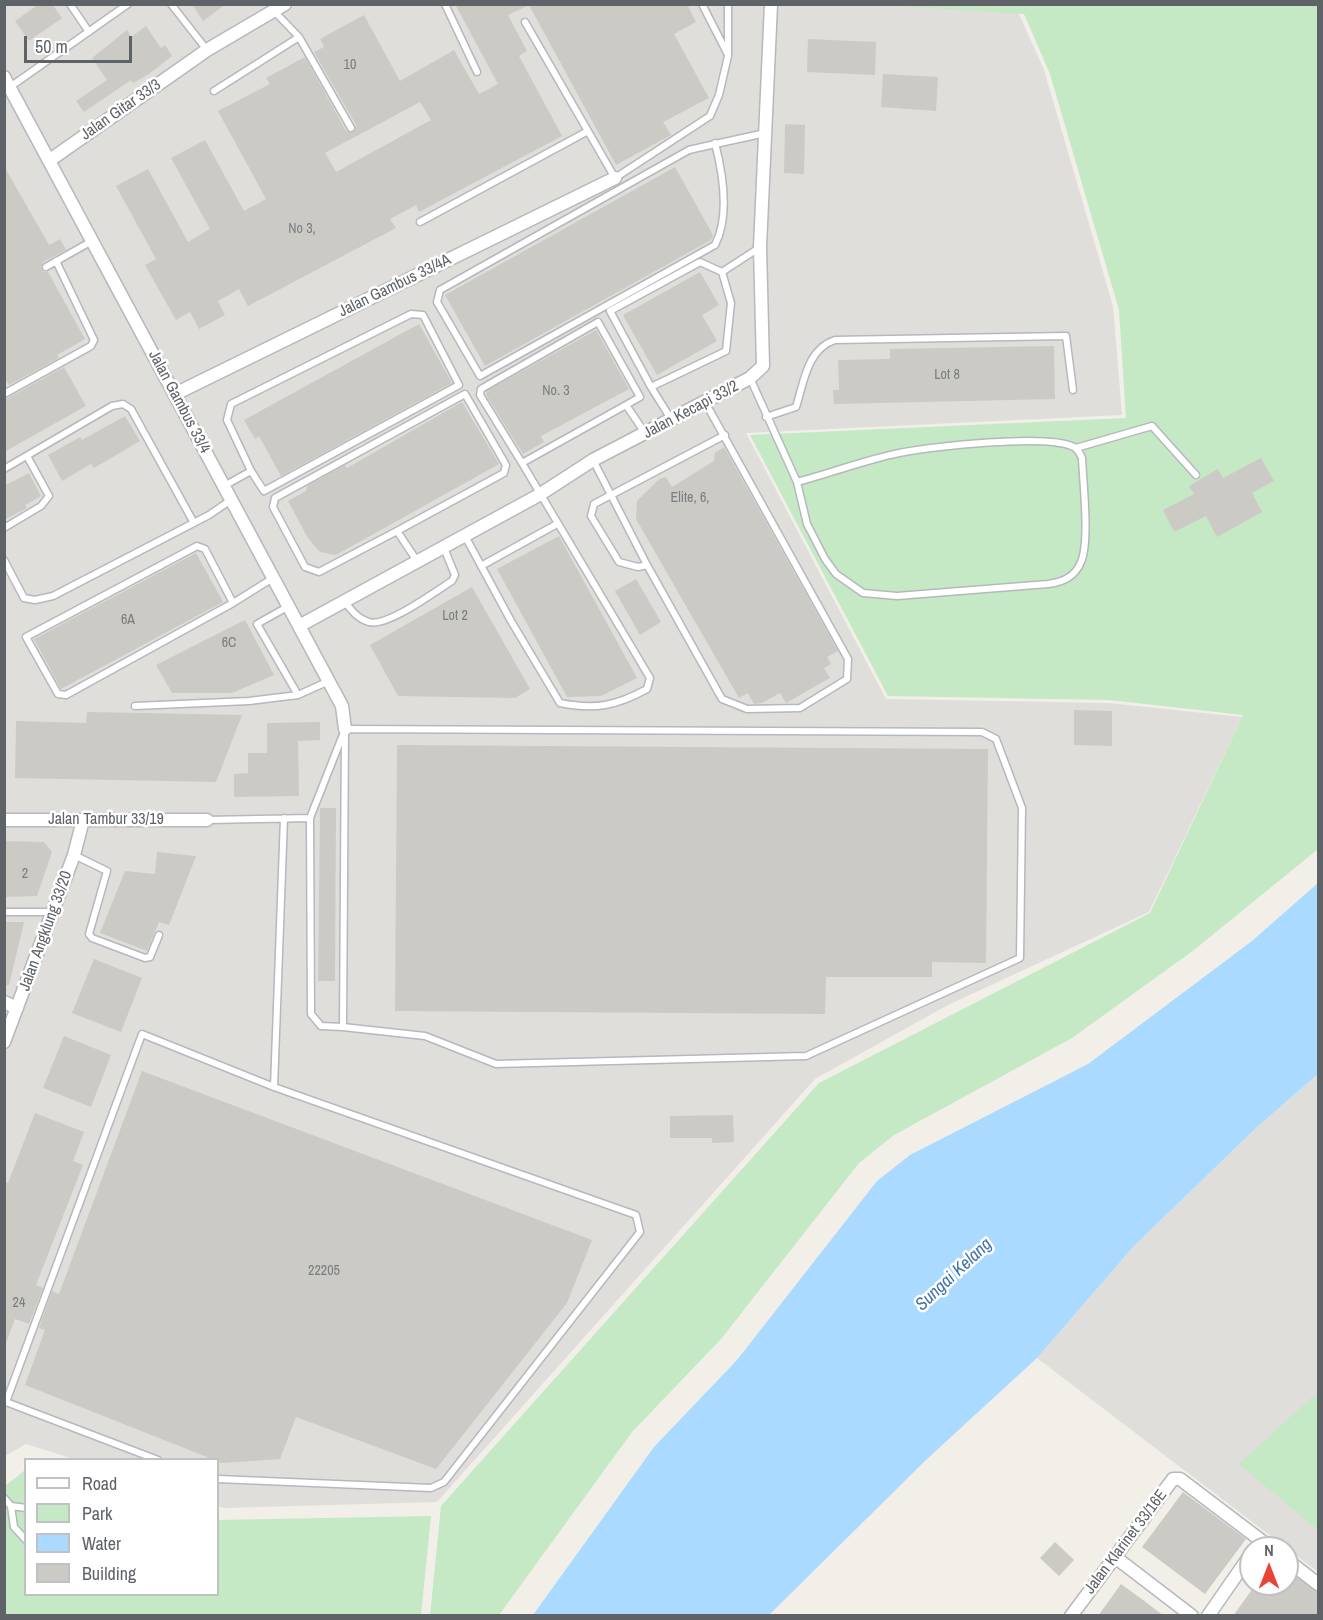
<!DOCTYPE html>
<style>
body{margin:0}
#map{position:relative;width:1323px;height:1620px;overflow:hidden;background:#f1efe8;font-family:"Archivo Narrow",sans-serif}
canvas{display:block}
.frame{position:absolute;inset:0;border:6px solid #5f6368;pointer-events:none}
.legend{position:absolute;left:24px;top:1458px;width:195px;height:138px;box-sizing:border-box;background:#fff;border:2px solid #bfc1c3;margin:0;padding:8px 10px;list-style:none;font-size:18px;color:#5f6368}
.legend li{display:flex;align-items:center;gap:12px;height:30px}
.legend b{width:30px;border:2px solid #bfc1c3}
.north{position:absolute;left:1239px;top:1536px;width:60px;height:60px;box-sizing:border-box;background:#fff;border:2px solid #bfc1c3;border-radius:50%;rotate:0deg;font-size:16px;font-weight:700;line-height:24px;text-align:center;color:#5f6368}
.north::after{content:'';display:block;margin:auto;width:21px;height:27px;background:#ea4335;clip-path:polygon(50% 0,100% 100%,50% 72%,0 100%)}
.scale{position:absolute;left:24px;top:36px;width:108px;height:27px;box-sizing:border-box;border:3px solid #5f6368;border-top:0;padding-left:8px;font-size:18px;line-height:21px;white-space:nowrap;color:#5f6368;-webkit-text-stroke:4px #fff;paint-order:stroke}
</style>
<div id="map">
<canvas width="1323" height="1620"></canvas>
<div class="frame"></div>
<ul class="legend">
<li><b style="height:8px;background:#fff"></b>Road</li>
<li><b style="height:16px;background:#c5e8c5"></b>Park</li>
<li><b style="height:16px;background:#aadaff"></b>Water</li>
<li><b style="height:16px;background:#cccac5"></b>Building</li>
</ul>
<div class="north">N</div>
<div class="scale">50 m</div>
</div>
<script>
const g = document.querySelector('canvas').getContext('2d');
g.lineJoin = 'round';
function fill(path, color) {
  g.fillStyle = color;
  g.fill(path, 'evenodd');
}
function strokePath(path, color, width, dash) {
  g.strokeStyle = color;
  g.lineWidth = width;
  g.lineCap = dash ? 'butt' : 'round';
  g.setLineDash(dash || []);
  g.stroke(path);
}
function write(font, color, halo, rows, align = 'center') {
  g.font = font + ' "Archivo Narrow",sans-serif';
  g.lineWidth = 5;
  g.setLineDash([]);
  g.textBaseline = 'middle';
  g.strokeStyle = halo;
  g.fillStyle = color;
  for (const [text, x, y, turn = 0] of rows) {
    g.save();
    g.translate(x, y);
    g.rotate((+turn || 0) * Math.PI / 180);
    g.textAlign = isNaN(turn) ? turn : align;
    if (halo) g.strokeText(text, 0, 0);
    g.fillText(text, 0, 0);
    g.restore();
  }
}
fill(new Path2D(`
 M5,5h1010l29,65 69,236 9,109 -376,18 140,266 223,4 133,14 -93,195 -201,93 -133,74 -378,423 -213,6 -6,-2v-46l-144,-1 -48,-15 -21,12z
 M1318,1074v498l-281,-214 97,-112 123,-119z`), '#e0deda');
fill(new Path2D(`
 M883,5h435v844l-124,101 -122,88 -178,97 -35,28 -138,176 -89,93 -133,183 -69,1 11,-110 378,-423 331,-170 93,-198 -134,-15 -221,-4 -138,-261 376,-17 -7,-108 -69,-236 -26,-60z
 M1318,1392v138l-79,-66z
 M25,1470l1,124h192v-74l213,-4 -10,99h-416l-1,-128z`), '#c5e8c5');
fill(new Path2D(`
 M1318,883v191l-61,53 -123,119 -97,112 -110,101 -158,156h-236l121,-168 83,-87 140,-179 33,-26 178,-91 164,-123z`), '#aadaff');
fill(new Path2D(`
 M39,4h13l10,14 -33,23 -14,-20z
 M192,4h34l-23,17z
 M455,4h232l9,18 -22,12 35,64 -46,24 8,13 -55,30 -87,-160 -21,10 19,36 -8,5 43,80 -143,76 -3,-7 -26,14 6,9 -148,78 -9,-17 -21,12 7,14 -26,14 -9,-17 -14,8 -31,-55 11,-6 -40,-73 32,-17 40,73 22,-13 -39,-71 34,-18 39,71 22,-12 -48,-88 52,-27 -4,-6 39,-21 41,74 8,1 2,-7 -42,-73 10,-5 -4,-8 44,-24 36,66 54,-31 25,44 19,-10zM420,102l11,18 -95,52 -11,-19z
 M146,26l15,22 4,-3 7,11 -23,18 -16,9 -2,-3 -47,32 -8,-11 31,-21 -15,-22 35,-28 4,7z
 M808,39l68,3 -1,33 -68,-3z
 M883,74l55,3 -2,34 -55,-4z
 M785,124l20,1 -1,49 -20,-1z
 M4,166l45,79 11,-6 6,11 -23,12 -2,6 3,4h4l37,67 -28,16 2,3 -50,27 -5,-8z
 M675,167l38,68 -2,5 -226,126 -40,-71z
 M700,272l19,33 -17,10 15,26 -60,34 -34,-60z
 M419,324l33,59 -171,93 -22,-40 -4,3 -11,-19z
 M596,330l33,59 -88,47 3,6 -21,12 -37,-59 1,-4z
 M1054,346l1,53 -221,5 -1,-14h6l-1,-30 52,-1v-10z
 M64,367l22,39 -82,46v-52z
 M462,402l37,62 -163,91 -16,-3 -12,-14 -20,-37 18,-10 1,-5 38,-21 2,3z
 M125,416l15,25 -46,27 -3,-4 -29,17 -14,-26 32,-18 2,3z
 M724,447l114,204 -11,6 4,7 -7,4 6,10 -44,25 -6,-10 -18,10 -8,1 -6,-11 -9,5 -103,-179 1,-18 22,-22 7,-2 6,10 42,-26 1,-8z
 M1261,458l13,23 -22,12 10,19 -45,25 -11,-21 -32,16 -11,-22 31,-16 -5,-8 29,-17 5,9z
 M29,473l12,23 -16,9 2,3 -23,12v-34z
 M559,536l78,142 -36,18 -34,1 -70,-128z
 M196,553l27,49 -162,87 -27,-50z
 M636,579l25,43 -21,13 -25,-44z
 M472,587l58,102 -15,9 -117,-2 -28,-51z
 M245,620l29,55 -42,18h-60l-16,-28z
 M1074,710l38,1v35l-38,-1z
 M87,712l57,1 98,2 -26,67 -201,-4 1,-57 70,2z
 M320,722v18l-22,1 1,55 -65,1v-23l14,-1v-20h19v-30z
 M397,745l591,4 -2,214 -54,-1v15h-106l-1,37 -430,-3z
 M320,808h16l-1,173h-17z
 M4,841l40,1 8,10 -15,44 -33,1z
 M157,852l39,4 -27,69 -10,-3 -12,29 -47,-18 25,-62 30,3z
 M4,922h20l-15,63h-5z
 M94,959l48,19 -21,54 -49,-19z
 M64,1036l47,19 -20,52 -48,-19z
 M142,1071l450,169 -25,63 -131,166 -140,-52 -16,42 -58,4 -197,-78 20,-55 -6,-2 13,-37 7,3z
 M35,1113l49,19 -11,29 10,4 -47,120 7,3 -14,36 -14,-5 -9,24 -2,-162 4,2z
 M733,1115l1,27 -22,1v-5h-42v-22z
 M1183,1492l63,47 -41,55 -63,-47z
 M1055,1542l19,18 -15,16 -19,-18z
 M1287,1570l31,22v24h-85l23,-32h31z
 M1121,1584l22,16 21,16h-66z`), '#cccac5');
const lane = new Path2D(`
 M70,4l19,28
 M171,4l36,46
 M445,4l32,68
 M702,4l25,49
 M525,22l90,156 95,-62 9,-21 9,-39v-52
 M299,37l52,91
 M10,87l118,-83
 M214,91l85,-54 -25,-26
 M715,143c8,31 15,73 0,102l-235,131 -43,-74 3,-12 249,-140c25,-6 50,-11 76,-17
 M420,222l168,-91
 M46,267l46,-26
 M722,272l9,31 -5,48 -75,36 -41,-76 90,-49 22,10 37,-24
 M750,378l47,104 10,42 18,35 11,15 27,19 34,3 151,-12c15,-2 27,-7 33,-22 9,-21 2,-79 1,-104 -2,-5 -4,-8 -8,-11 -27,-14 -143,0 -175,6 -34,7 -68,20 -102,29
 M651,387l20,32
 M4,394l87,-48 3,-6 -38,-79
 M626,405l14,-8 -42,-75 -117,67 -1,6 42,68 104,-58 19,28
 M766,417l30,-10c8,-25 11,-58 39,-67l231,-4 7,54
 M1076,448l76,-22 44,49
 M593,460l54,105 75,134 25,10 53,-1 47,-29 1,-20 -143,-257
 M4,469l108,-63 11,-2 8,5 63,114
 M224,486l27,-15 -24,-51 4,-16 180,-90 12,1 36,70 -195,106 -13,-20
 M4,528l37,-22 8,-10 -22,-40
 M397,531l107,-58 2,-8 -41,-71 -190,104 -2,9 32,60 14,5 78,-41 20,30
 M465,536l46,85 49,82c35,7 56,3 87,-14l3,-11 -128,-215
 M4,560l20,38 11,2 18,-4 156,-81 22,-15
 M647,565l-9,2 -19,-5 -28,-46 3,-12 131,-69
 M481,566l76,-42
 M345,602c6,8 13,17 24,20 17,6 67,-31 83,-41l3,-6 -11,-27
 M233,603l-28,-54 -8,-3 -171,91 32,57 8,1 167,-92 40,-25
 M289,606l-32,18 41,71
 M135,706l114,-5 49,-6 31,-14
 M345,729l637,3 14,7 26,69 -2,150 -214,98 -310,8 -71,-28 -82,-9z
 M207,820l103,-2
 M74,855l33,16 -18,63 3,4 53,20 5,-1 9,-22
 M4,912h49
 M343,1027l-22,-1 -10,-12 -1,-196 34,-86
 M274,1087l10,-269
 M158,1460l-152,-58 136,-368 132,53 362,128 4,17 -196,250 -13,6 -213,-9
 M4,1498l7,8 3,21 12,13
 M11,1506l15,2`);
const street = new Path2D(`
 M4,77l338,629 3,23
 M50,160l157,-110 78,-46
 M175,394l440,-216
 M299,626l240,-131 54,-35 157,-82 13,-12 -3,-119 11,-243
 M4,820h203
 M4,1002l13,6
 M4,1042l70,-187 9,-35
 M1115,1557l77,59
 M1287,1560l31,24
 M1071,1616l102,-137h7l91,69
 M1208,1616l43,-62`);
strokePath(lane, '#b5b8bc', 9);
strokePath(street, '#b5b8bc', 15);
strokePath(lane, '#fff', 6);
strokePath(street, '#fff', 12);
write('14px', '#7a7d7f', null, [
 ["10",350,65],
 ["No 3,",302,229],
 ["Lot 8",947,375],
 ["No. 3",556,391],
 ["Elite, 6,",690,498],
 ["Lot 2",455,616],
 ["6A",128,620],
 ["6C",229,643],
 ["2",25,874],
 ["22205",324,1271],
 ["24",19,1303]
]);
write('16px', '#5f6368', '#fff', [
 ["Jalan Gitar 33/3",121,110,-35],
 ["Jalan Gambus 33/4A",395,286,-26],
 ["Jalan Gambus 33/4",179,402,62],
 ["Jalan Kecapi 33/2",691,410,-28],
 ["Jalan Tambur 33/19",106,820],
 ["Jalan Angklung 33/20",46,931,-70],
 ["Jalan Klarinet 33/16E",1126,1542,-53]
]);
write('italic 18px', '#4174aa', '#fff', [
 ["Sungai Kelang",954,1275,-43]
]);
</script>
